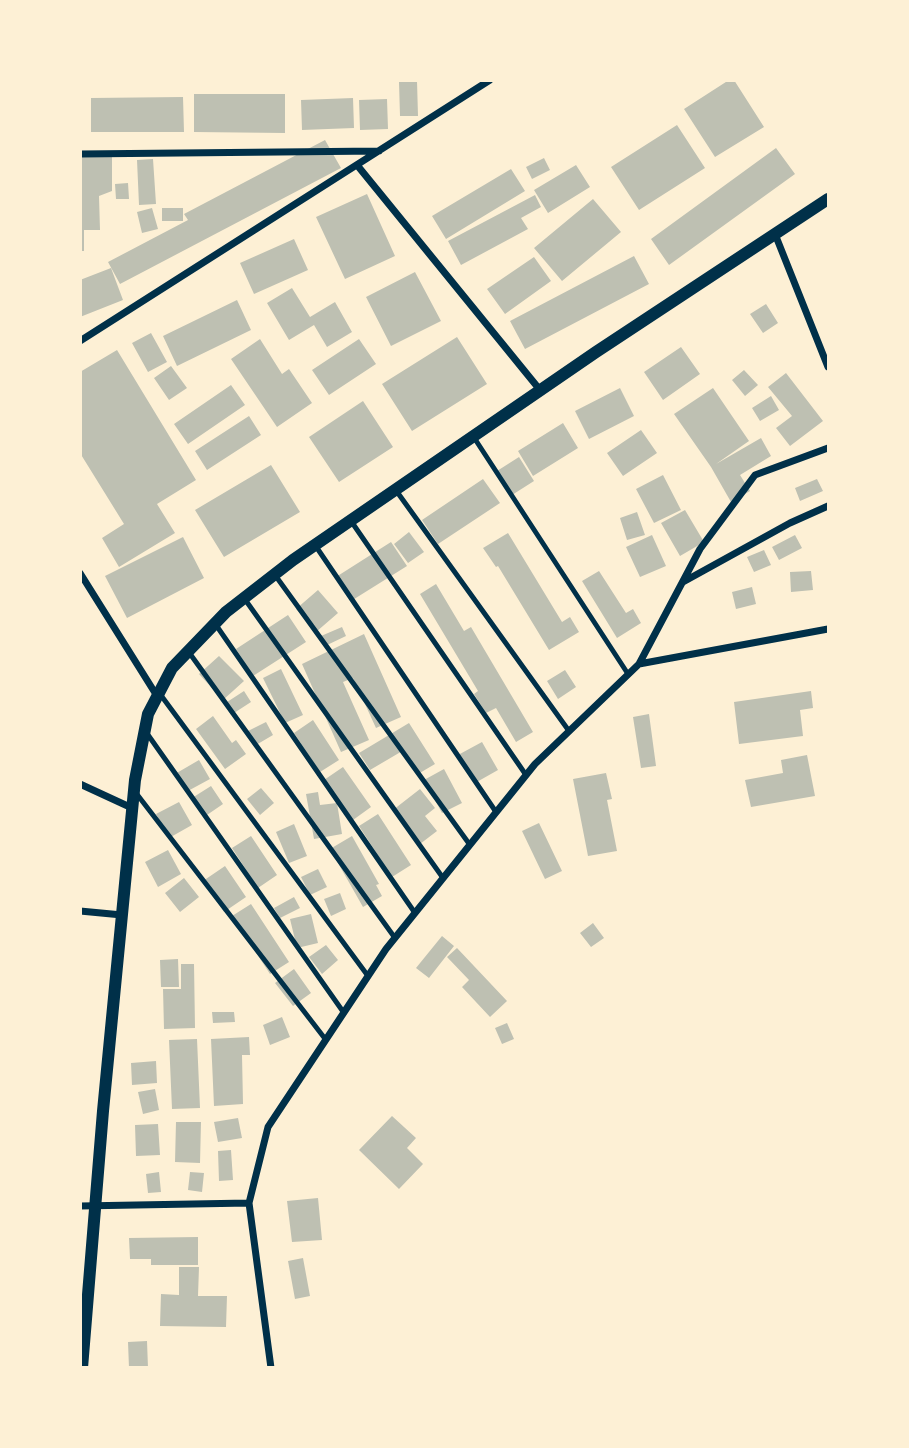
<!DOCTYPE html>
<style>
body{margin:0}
#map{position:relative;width:909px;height:1448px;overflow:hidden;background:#fdf0d5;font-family:Lato,sans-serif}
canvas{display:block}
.frame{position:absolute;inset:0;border:82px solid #fdf0d5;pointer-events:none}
</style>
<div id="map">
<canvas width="909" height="1448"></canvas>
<div class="frame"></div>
</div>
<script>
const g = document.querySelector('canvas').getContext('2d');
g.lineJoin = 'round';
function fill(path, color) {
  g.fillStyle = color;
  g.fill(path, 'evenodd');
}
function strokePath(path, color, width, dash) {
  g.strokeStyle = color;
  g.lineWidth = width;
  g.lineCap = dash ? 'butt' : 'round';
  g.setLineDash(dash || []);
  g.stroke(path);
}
fill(new Path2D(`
 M729,80h5l30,47 -49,30 -31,-48z
 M417,81l1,35h-18l-1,-34z
 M194,94h91v39l-91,-1z
 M183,97l1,35h-93v-34z
 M353,98l1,30 -52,2 -1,-30z
 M387,99l1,30 -28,1 -1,-30z
 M677,125l28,43 -66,42 -28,-43z
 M325,140l16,28 -221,116 -12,-22 80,-42 -4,-6z
 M776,148l19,26 -126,91 -18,-26z
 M80,157h32v34l-13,5 1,34h-16v21h-4z
 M544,158l6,12 -18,9 -6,-12z
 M153,159l3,45 -17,1 -2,-45z
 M576,165l14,22 -42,26 -14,-23z
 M511,169l14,22 -79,48 -14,-23z
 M128,183l1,16h-13l-1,-15z
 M367,194l28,62 -50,23 -29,-62z
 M535,195l6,12 -20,11 7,11 -67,36 -13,-24z
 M593,199l28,33 -59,49 -28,-33z
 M152,208l6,21 -16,4 -5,-21z
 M162,208h21v13h-21z
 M294,239l14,31 -54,24 -14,-31z
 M634,256l15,28 -124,65 -15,-28z
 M534,257l17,24 -46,33 -18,-25z
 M111,268l12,32 -43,17v-37z
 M415,272l26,49 -50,25 -25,-49z
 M292,288l18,29 25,-15 17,30 -25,15 -13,-22 -25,15 -22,-37z
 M237,300l14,30 -74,36 -14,-30z
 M766,304l12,19 -15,10 -13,-19z
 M151,333l16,29 -19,10 -16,-29z
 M457,337l30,47 -75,47 -30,-47z
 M260,339l22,35 7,-5 23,34 -35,24 -46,-68z
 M359,339l17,25 -47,31 -17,-25z
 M681,347l19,27 -37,26 -19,-28z
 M117,350l79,130 -39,24 18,29 -56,34 -17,-29 22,-14 -44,-71v-81z
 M171,366l16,22 -18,12 -15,-22z
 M744,370l14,15 -13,11 -13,-16z
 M786,373l37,48 -33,25 -14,-18 16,-12 -24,-29z
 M231,385l14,20 -57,39 -14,-20z
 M620,388l14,28 -45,23 -14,-28z
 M713,388l36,53 -33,23 45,-26 10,18 -31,19 10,16 -19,11 -20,-35 -37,-53z
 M771,396l8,14 -19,11 -8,-13z
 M363,401l30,46 -54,35 -30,-45z
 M249,416l12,19 -54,35 -12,-19z
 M563,423l15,25 -45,28 -15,-25z
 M641,430l16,23 -34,23 -16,-23z
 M519,457l15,24 -22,14 -15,-24z
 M271,465l29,47 -76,45 -29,-47z
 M663,475l18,35 -27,13 -18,-34z
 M483,479l17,24 -62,41 -16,-24z
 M817,479l6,12 -23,10 -5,-13z
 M685,510l19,32 -24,14 -19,-33z
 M637,512l8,23 -18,5 -7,-22z
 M409,532l15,20 -16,11 -14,-19z
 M508,533l54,89 8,-5 9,15 -30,18 -51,-84 -2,1 -13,-19z
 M652,535l14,31 -26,11 -14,-30z
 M795,535l7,13 -23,12 -7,-13z
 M183,537l21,41 -77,40 -22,-42z
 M391,542l16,24 -56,35 -15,-24z
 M764,550l7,15 -17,7 -7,-15z
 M599,571l27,42 7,-4 8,14 -24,15 -35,-57z
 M811,571l2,19 -22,2 -1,-20z
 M436,584l28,47 7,-4 62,105 -17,10 -20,-34 -10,5 -12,-19 4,-3 -58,-97z
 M752,587l4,17 -20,5 -4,-17z
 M318,590l20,23 -22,19 -20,-23z
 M288,615l18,27 -53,34 -17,-27z
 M342,627l4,9 -21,10 -4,-10z
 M364,634l37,83 -25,11 -23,-50 -10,4 26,58 -28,12 -39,-88z
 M219,656l25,25 -21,19 -24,-26z
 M281,669l22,46 -18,8 -22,-45z
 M565,670l11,17 -18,12 -11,-18z
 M244,691l7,11 -20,13 -7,-11z
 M811,691l2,17 -13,2 3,26 -64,8 -5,-42z
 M649,714l7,52 -15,2 -8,-51z
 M213,716l19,27 4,-3 10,14 -21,15 -29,-40z
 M313,720l26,40 -19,12 -26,-39z
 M266,722l7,13 -17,10 -8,-14z
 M409,723l26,41 -17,10 -14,-24 -34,20 -11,-17z
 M482,742l16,28 -23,13 -17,-28z
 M807,755l8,41 -64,11 -6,-27 38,-7 -2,-13z
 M199,760l11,19 -24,13 -11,-18z
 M343,767l28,40 -18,13 -29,-40z
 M444,769l18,34 -20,10 -18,-33z
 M606,773l6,26 -5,1 10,51 -29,5 -15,-77z
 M211,786l12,18 -19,13 -12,-19z
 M261,788l13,15 -14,12 -13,-16z
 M420,789l15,19 -10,8 12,15 -17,13 -27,-34z
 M318,792l2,13 17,-2 5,31 -28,5 -8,-45z
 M179,802l13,23 -23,13 -13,-24z
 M378,814l33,51 -19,12 -33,-51z
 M539,823l23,48 -17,8 -23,-48z
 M294,824l13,32 -18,7 -13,-31z
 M251,836l26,39 -19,13 -26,-40z
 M352,836l27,48 -3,1 6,11 -19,11 -33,-58z
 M168,850l13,24 -23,13 -13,-25z
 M225,866l21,31 -22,15 -21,-31z
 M318,869l9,18 -17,8 -9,-18z
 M184,878l15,19 -19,15 -15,-19z
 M340,893l6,16 -15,7 -7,-17z
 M294,897l6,11 -20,10 -6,-10z
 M251,904l38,58 -19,12 -38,-58z
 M311,914l7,29 -21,5 -7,-29z
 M593,923l11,15 -13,9 -11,-14z
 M442,936l12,10 -25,32 -13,-10z
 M326,945l12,15 -16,14 -13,-17z
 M457,948l50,53 -17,16 -28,-30 7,-7 -22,-23z
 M178,959l1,28h-18l-1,-27z
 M181,964h13l1,64 -31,1 -1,-40h18z
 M294,969l17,24 -18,13 -18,-23z
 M212,1012h22l1,10 -22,1z
 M282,1017l8,20 -20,8 -7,-20z
 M507,1023l7,16 -12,5 -7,-16z
 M249,1037l1,18h-8l1,49 -29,2 -3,-67z
 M197,1039l3,69 -28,1 -3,-69z
 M156,1061l1,22 -25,2 -1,-22z
 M155,1089l4,21 -16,4 -5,-22z
 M392,1116l24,22 -9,10 16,16 -24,25 -40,-39z
 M238,1118l4,20 -24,4 -4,-20z
 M176,1122h25l-1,41 -25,-1z
 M158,1124l2,31 -24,1 -1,-31z
 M231,1150l2,30 -14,1 -1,-30z
 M159,1172l2,20 -13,1 -2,-19z
 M190,1172l14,1 -2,19 -14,-2z
 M318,1198l4,42 -30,2 -5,-41z
 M198,1237v28h-47v-6h-21l-1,-21z
 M303,1258l7,38 -15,3 -7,-38z
 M179,1267h20l-1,29h29l-1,31 -66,-1 1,-32 18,1z
 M147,1341l1,27h-19l-1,-26z`), '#bec0b2');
strokePath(new Path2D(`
 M473,436l155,238
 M395,489l174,242
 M351,521l175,254
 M315,545l181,267
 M275,575l195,270
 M244,598l199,280
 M216,625l199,288
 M188,651l207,287
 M160,694l208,282
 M146,732l198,281
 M136,793l190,247`), '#003049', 5);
strokePath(new Path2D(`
 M80,154l299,-3
 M357,165l183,225
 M775,234l53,133
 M80,341l410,-261
 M80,573l77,123
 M683,582l107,-59 38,-17
 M639,664l61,-115 55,-74 73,-27
 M80,784l52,24
 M80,911l42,4
 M249,1203l22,165
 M80,1206l169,-3 19,-76 118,-178 149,-185 104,-100 189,-35`), '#003049', 7);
strokePath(new Path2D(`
 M82,1368l21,-257 32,-331 13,-66 24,-46 54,-56 67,-52 303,-208 232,-153`), '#003049', 12);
</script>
